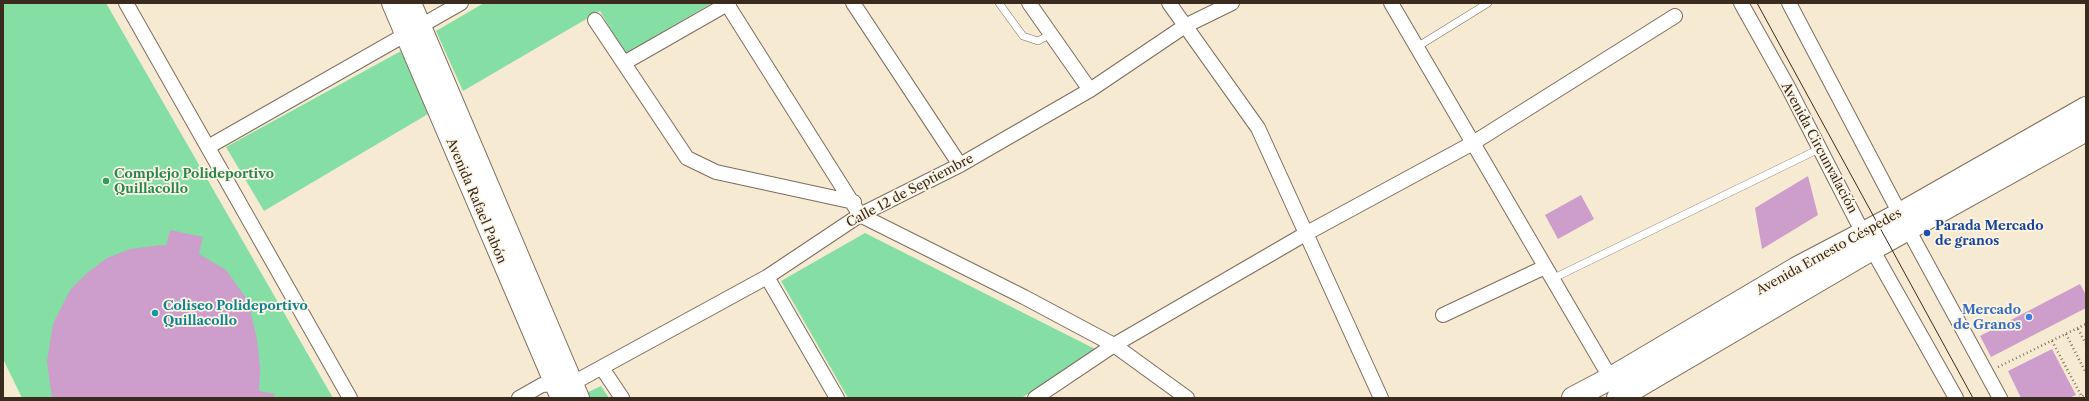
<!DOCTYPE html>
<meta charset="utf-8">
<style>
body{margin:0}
#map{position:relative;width:2089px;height:401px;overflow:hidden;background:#f7ead3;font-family:"Libre Caslon Text",serif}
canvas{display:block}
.frame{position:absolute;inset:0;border:4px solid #3b2a1e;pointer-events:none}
</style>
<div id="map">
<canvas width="2089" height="401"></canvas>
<div class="frame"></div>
</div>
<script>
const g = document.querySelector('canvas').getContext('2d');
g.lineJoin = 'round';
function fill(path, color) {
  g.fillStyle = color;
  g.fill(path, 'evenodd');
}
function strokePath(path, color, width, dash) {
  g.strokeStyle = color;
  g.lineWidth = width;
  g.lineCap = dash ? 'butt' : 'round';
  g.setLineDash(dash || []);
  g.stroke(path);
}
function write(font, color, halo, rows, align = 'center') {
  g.font = font + ' "Libre Caslon Text",serif';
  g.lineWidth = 3.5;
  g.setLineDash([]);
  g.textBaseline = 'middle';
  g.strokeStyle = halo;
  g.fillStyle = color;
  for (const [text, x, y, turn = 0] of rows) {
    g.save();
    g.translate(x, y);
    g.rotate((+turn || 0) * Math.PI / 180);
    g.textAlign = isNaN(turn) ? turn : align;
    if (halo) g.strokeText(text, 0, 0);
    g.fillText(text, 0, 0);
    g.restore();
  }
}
fill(new Path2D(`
 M3,3h103l227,395h-311l-19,-39z
 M484,3h228l-87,51 -25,-43 -137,80 -27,-60z
 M401,51l27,63 -164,97 -38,-64z
 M865,233l236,119 -80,46h-173l-67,-117z
 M601,386l8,12h-21l-2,-5z`), '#85dea3');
fill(new Path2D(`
 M1808,176l10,39 -56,34 -7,-41z
 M1581,195l13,24 -36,20 -13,-24z
 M170,230l33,7 -4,17 27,16 22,31 9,38 3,29 -1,23 16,3 -1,4h-222l-5,-36 6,-38 17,-34 17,-17 20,-15 23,-9 31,-4 5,1z
 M2080,284l6,11v13l-95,49 -11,-21z
 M2052,349l24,46 -7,3h-48l-13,-27z`), '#cd9dcc');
const service = new Path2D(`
 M999,3l24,33 15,5 13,-7
 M1417,47l71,-44
 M1552,279l267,-130`);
const minor = new Path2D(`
 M126,3l224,395
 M853,3l107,162
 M1029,3l61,87
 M1169,3l89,125 123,270
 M1391,3l223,381
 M1741,3l47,84 75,146 93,165
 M1789,3l119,226 92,169
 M727,4l133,211 164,82 90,48 73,53
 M595,20l92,138 29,14 138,30
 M624,63l105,-60
 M208,147l253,-144
 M767,277l70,121
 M1443,315l102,-48
 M602,368l20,30
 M519,398l23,-13 31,-2 194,-106 93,-62 100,-50 130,-75 95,-64 47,-23
 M1035,398l79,-53 193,-112 166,-90 202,-127`);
const secondary = new Path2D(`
 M392,3l169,395
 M411,3l168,395`);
const trunk = new Path2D(`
 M1573,398l38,-20 186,-110 103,-54 186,-106
 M1618,398l254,-149 214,-119`);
strokePath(service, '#7d6d5d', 8);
strokePath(minor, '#7d6d5d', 16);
strokePath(secondary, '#7d6d5d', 22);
strokePath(trunk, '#7d6d5d', 24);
strokePath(new Path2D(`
 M2078,329l8,15
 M2066,334l20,39
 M2052,341l30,56
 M1998,367l88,-43
 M2079,398l7,-4`), '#7d6d5d', 2.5, [1, 3]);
strokePath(service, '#fff', 7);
strokePath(minor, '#fff', 14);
strokePath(secondary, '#fff', 20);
strokePath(trunk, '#fff', 22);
strokePath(new Path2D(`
 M1757,3l216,395`), '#3b2a1e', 1);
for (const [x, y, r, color] of [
 [106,181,4,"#2e9e5b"],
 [1927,233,4,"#1a4fb4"],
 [155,313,4,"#0f9aa8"],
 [2029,317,4,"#3f7fe0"]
]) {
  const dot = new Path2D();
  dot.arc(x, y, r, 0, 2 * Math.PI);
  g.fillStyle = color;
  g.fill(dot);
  strokePath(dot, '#fcf5e5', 1.5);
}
write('13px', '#3b2a1e', '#fcf5e5', [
 ["Avenida Circunvalación",1819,148,62],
 ["Calle 12 de Septiembre",910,191,-28],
 ["Avenida Rafael Pabón",476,201,67],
 ["Avenida Ernesto Céspedes",1829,252,-29]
]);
write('bold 13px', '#27864d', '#fcf5e5', [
 ["Complejo Polideportivo",114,174],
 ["Quillacollo",114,189]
], 'left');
write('bold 13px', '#164399', '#fcf5e5', [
 ["Parada Mercado",1935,226],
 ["de granos",1935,241]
], 'left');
write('bold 13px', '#0d838f', '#fcf5e5', [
 ["Coliseo Polideportivo",163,306],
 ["Quillacollo",163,321]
], 'left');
write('bold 13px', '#366cbe', '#fcf5e5', [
 ["Mercado",2021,310],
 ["de Granos",2021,325]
], 'right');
</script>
